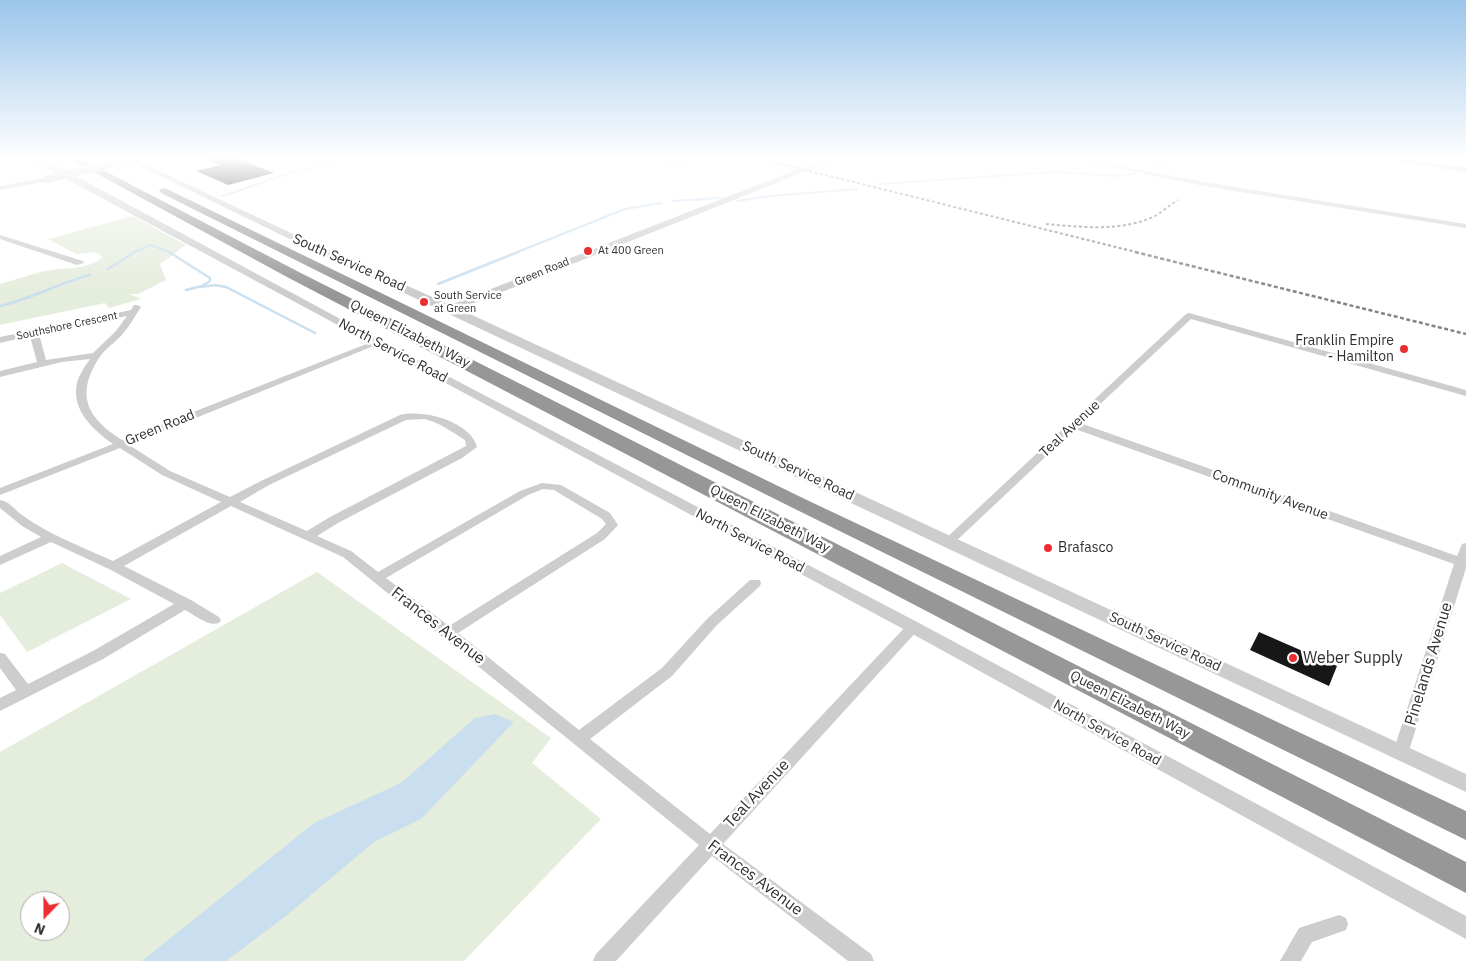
<!DOCTYPE html>
<style>
body{margin:0}
#map{position:relative;width:1466px;height:961px;overflow:hidden;background:#fff;font-family:"IBM Plex Sans",sans-serif}
canvas{display:block}
.north{position:absolute;left:20px;top:891px;width:50px;height:50px;box-sizing:border-box;background:#fff;border:1px solid #acacac;border-radius:50%;rotate:202deg;font-size:14px;font-weight:700;line-height:20px;text-align:center;color:#303030}
.north::after{content:'';display:block;margin:auto;width:18px;height:22px;background:#ec2d32;clip-path:polygon(50% 0,100% 100%,50% 72%,0 100%)}
</style>
<div id="map">
<canvas width="1466" height="961"></canvas>
<div class="north">N</div>
</div>
<script>
const g = document.querySelector('canvas').getContext('2d');
g.lineJoin = 'round';
function fill(path, color) {
  g.fillStyle = color;
  g.fill(path, 'evenodd');
}
function strokePath(path, color, width, dash) {
  g.strokeStyle = color;
  g.lineWidth = width;
  g.lineCap = dash ? 'butt' : 'round';
  g.setLineDash(dash || []);
  g.stroke(path);
}
function write(font, color, halo, rows, align = 'center') {
  g.font = font + ' "IBM Plex Sans",sans-serif';
  g.lineWidth = 5;
  g.setLineDash([]);
  g.textBaseline = 'middle';
  g.strokeStyle = halo;
  g.fillStyle = color;
  for (const [text, x, y, turn = 0] of rows) {
    g.save();
    g.translate(x, y);
    g.rotate((+turn || 0) * Math.PI / 180);
    g.textAlign = isNaN(turn) ? turn : align;
    if (halo) g.strokeText(text, 0, 0);
    g.fillText(text, 0, 0);
    g.restore();
  }
}
fill(new Path2D(`
 M133,216l53,29 -26,19 6,16 -28,14h-9l12,5 -32,9 -4,-5 -105,22v-41c16,-4 33,-11 50,-14 20,-3 37,0 53,-13l-8,-5 -19,2 -28,-15z
 M62,563l69,36 -104,53 -27,-37v-22z
 M317,572l234,166 -19,25 69,56 -137,142h-464v-209zM30,901h30v30h-30z`), '#e5eddd');
fill(new Path2D(`
 M495,714l19,8 -93,97 -47,23 -87,73 -61,46h-84l172,-138 87,-40 74,-65z`), '#c9deee');
strokePath(new Path2D(`
 M1151,170l18,-11
 M879,184l176,-12 61,4 19,-2
 M223,196l61,-21 61,-16
 M673,201l47,-3
 M737,201l33,-5 88,-7
 M133,253l17,-8 22,8
 M515,253l110,-44 37,-6`), '#c9deee', 2);
strokePath(new Path2D(`
 M169,252l41,26v3l-8,5 -16,4
 M108,269l27,-17
 M438,284l80,-32
 M201,287l14,-2 11,2 89,46
 M0,306c31,-7 59,-23 90,-31`), '#c9deee', 2.5);
fill(new Path2D(`
 M204,159h35l35,14 -46,12 -32,-14 24,-6z
 M1259,632l78,34 -8,20 -79,-36z`), '#171717');
fill(new Path2D(`
 M1074,159h10l120,23 262,42v4l-262,-42z
 M0,235l83,26 1,2 -7,2 -77,-26z
 M134,305h3l4,2c-6,9 -12,20 -20,29 -7,7 -16,13 -22,22 -24,37 -12,60 23,82l252,-99 3,-1 4,3 -252,102 41,26 60,26 31,-16 139,-66c24,-6 71,7 77,32l-15,11 -124,65 -21,13 34,15 27,21 142,-81 22,-8 19,2 49,28 8,12 -13,14 -147,94 121,97 83,-62 45,-49 43,-39h10l1,3 -1,3 -43,39 -45,51 -82,63 120,95 198,-210 5,-2 5,2 2,3 -2,3 -195,214 148,110 3,7h-26l-136,-105 -96,105h-23l3,-7 103,-109 -356,-288 -112,-51 -107,60 67,34 28,17 2,3 -2,3c-11,4 -24,-8 -34,-13l-82,49 -103,52v-13l16,-8 -16,-22v-15l5,1 23,30 65,-33 81,-47 -65,-35 -58,-27 -51,23v-9l41,-19 -19,-11 -22,-18v-8c9,1 15,10 22,15 28,20 60,32 91,46l108,-59 -59,-27 -42,-27 -120,47v-7l113,-44c-20,-14 -42,-34 -36,-61 2,-8 8,-17 13,-24l-28,3 -62,15v-6l37,-9 -7,-26 -30,7v-6l131,-27zM127,316l-11,15 -23,22 -47,7 -7,-26zM424,419c15,3 28,13 41,21l1,6 -136,71 -23,14 -67,-29 29,-17 137,-65zM543,489l11,1 48,29 4,5 -9,9 -148,93 -63,-48 142,-83z
 M1189,313l277,77v6l-275,-77 -111,104 377,133 5,-12 4,-1v25l-59,189 -6,2 -6,-2 -2,-5 61,-188 -379,-135 -122,115h-8l-2,-3 243,-227z
 M1339,915l7,3 2,6 -2,6 -34,12 -11,19h-21l19,-33z`), '#cdcdcd');
fill(new Path2D(`
 M29,159h9l23,9 320,173 538,282 547,293v23l-559,-308z
 M125,159h9l174,82 142,64 374,-146h8v2l-373,148 1007,465v18l-1164,-547z
 M47,177l4,2 -1,2 -50,9v-4z`), '#cdcdcd');
fill(new Path2D(`
 M1390,159h17l59,9v4l-72,-11z`), '#bababa');
fill(new Path2D(`
 M70,159h12l215,112 1169,591v31l-1179,-616z
 M165,188l644,313 657,310v29l-671,-331 -634,-316 -2,-2 2,-2z`), '#979797');
strokePath(new Path2D(`
 M642,159l33,2 42,-2
 M761,159l379,94
 M1046,224c36,3 76,8 109,-8 8,-5 15,-11 23,-16`), '#858585', 2, [3, 2.5]);
strokePath(new Path2D(`
 M1135,252l331,82`), '#858585', 2.5, [4, 2.5]);
strokePath(new Path2D(`
 M47,179l85,-20`), '#cdcdcd', 8);
const sky = g.createLinearGradient(0, 0, 0, 293);
sky.addColorStop(0, '#9bc5ea');
sky.addColorStop(0.54, '#fff');
sky.addColorStop(1, '#ffffff00');
g.fillStyle = sky;
g.fillRect(0, 0, 1466, 293);
for (const [x, y, r, color] of [
 [588,251,5,"#ec2d32"],
 [424,302,5,"#ec2d32"],
 [1404,349,5,"#ec2d32"],
 [1048,548,5,"#ec2d32"],
 [1293,658,5,"#ec2d32"]
]) {
  const dot = new Path2D();
  dot.arc(x, y, r, 0, 2 * Math.PI);
  g.fillStyle = color;
  g.fill(dot);
  strokePath(dot, '#fff', 2);
}
write('11px', '#303030', '#fff', [
 ["At 400 Green",598,251],
 ["South Service",434,296],
 ["at Green",434,309]
], 'left');
write('11px', '#303030', '#fff', [
 ["Green Road",542,272,-22],
 ["Southshore Crescent",67,326,-12]
]);
write('14px', '#303030', '#fff', [
 ["South Service Road",349,263,24],
 ["Queen Elizabeth Way",410,334,27],
 ["North Service Road",393,351,28],
 ["Green Road",160,428,-22],
 ["Teal Avenue",1070,429,-43],
 ["South Service Road",798,471,25],
 ["Community Avenue",1270,495,20],
 ["Queen Elizabeth Way",770,519,27],
 ["North Service Road",750,541,28],
 ["South Service Road",1165,642,25],
 ["Queen Elizabeth Way",1130,705,27],
 ["North Service Road",1107,733,29]
]);
write('14px', '#303030', '#fff', [
 ["Franklin Empire",1394,341],
 ["- Hamilton",1394,357],
 ["Brafasco",1058,548,"left"]
], 'right');
write('16px', '#303030', '#fff', [
 ["Frances Avenue",438,626,38],
 ["Pinelands Avenue",1429,664,-73],
 ["Teal Avenue",757,794,-47],
 ["Frances Avenue",755,878,37]
]);
write('16px', '#303030', '#fff', [
 ["Weber Supply",1303,658]
], 'left');
</script>
